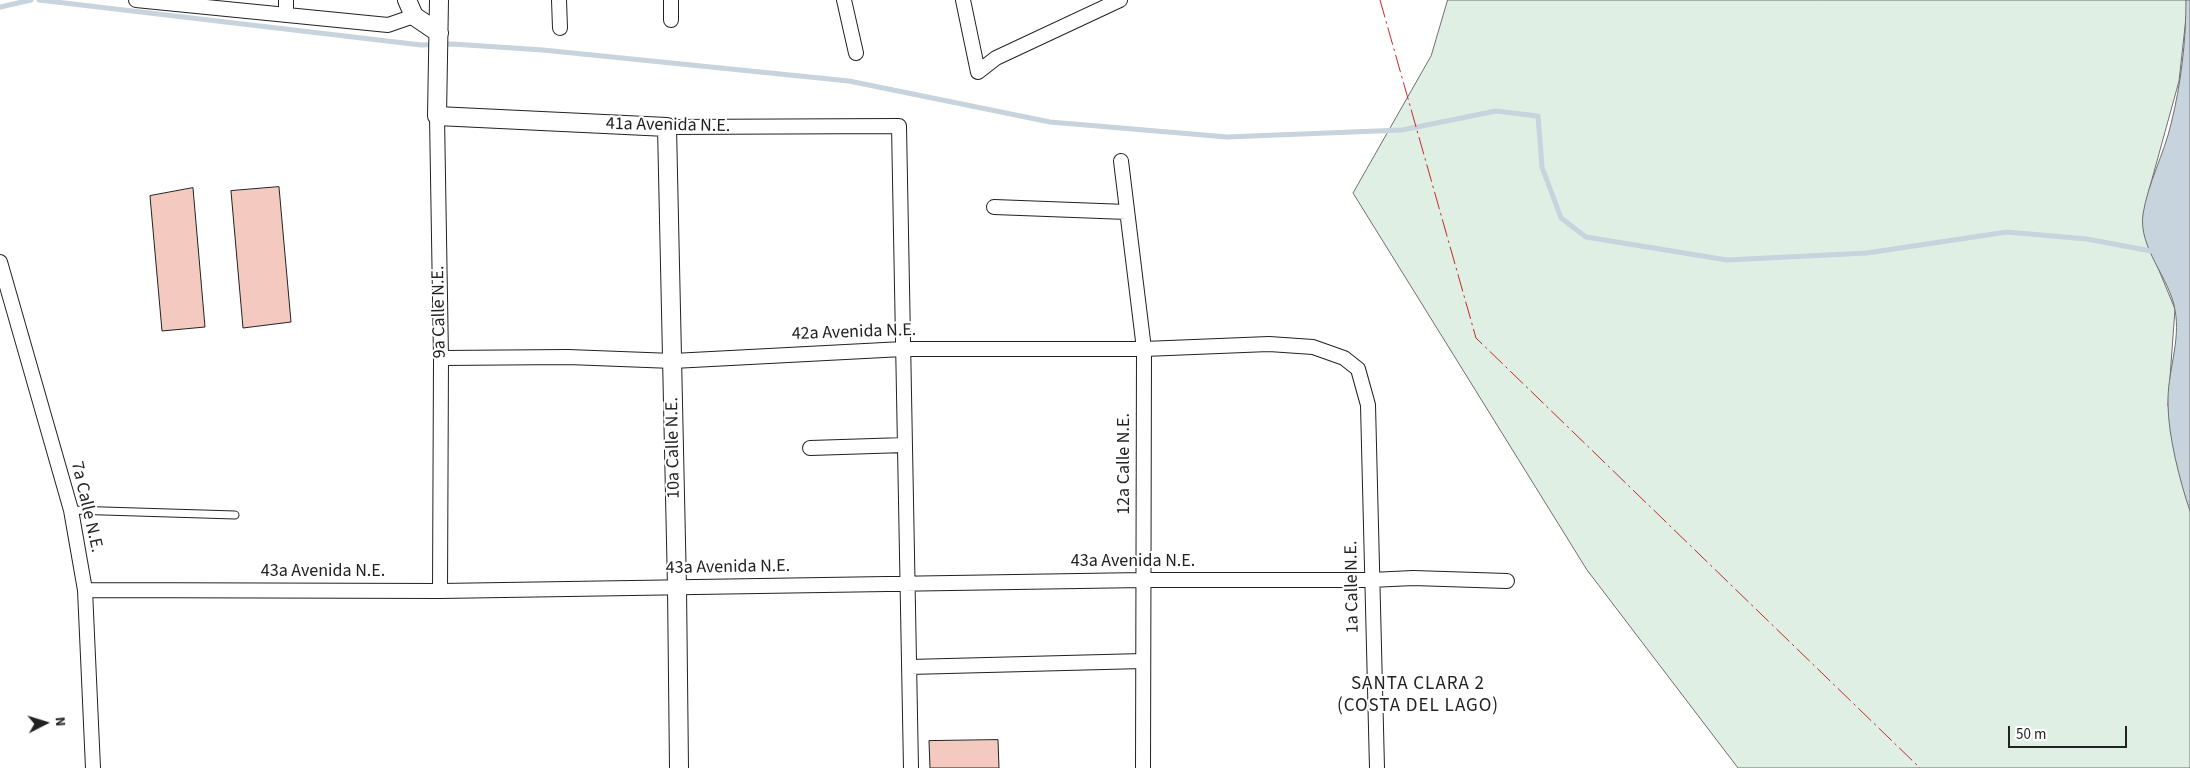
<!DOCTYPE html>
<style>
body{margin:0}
#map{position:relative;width:2190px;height:768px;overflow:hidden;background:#fff;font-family:"Source Sans 3",sans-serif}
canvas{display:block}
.north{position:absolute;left:20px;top:698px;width:50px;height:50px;-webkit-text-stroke:4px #fff;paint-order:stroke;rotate:85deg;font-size:14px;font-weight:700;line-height:20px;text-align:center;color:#222}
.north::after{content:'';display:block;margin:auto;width:18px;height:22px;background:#222;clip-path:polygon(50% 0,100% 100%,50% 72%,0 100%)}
.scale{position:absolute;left:2008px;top:726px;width:119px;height:22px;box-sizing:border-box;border:2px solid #222;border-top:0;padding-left:6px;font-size:15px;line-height:18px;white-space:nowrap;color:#222;-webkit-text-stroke:4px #fff;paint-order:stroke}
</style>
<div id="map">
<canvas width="2190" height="768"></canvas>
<div class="north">N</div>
<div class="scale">50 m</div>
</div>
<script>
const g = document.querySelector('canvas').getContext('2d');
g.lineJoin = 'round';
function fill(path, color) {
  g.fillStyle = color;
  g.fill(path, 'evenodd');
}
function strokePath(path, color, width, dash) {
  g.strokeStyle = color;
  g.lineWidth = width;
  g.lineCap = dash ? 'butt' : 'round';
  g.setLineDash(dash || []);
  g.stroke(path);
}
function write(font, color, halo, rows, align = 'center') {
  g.font = font + ' "Source Sans 3",sans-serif';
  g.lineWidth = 4;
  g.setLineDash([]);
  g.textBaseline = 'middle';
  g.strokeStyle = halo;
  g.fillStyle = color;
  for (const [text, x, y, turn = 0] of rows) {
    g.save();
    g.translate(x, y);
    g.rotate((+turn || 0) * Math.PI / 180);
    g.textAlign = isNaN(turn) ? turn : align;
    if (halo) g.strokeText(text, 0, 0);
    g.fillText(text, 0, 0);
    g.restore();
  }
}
const green = new Path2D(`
 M1448,0h740l-9,81 -30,109 2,61 24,58 -7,96 22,105v258h-452l-151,-198 -234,-377 78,-137z`);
fill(green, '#e0efe3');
strokePath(green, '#6f6f6f', 1);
const water = new Path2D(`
 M2186,0h4v511c-10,-29 -22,-76 -22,-107 -1,-31 13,-63 7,-94 -5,-32 -37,-62 -32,-96 5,-31 21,-60 28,-90 10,-40 15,-83 15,-124z`);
fill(water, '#c7d3dd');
strokePath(water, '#6f6f6f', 1);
strokePath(new Path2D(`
 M39,0l382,45 31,-1 91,6 306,31 201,41 177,15 175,-7 94,-19 42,5 4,51 19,51 25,19 141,23 140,-7 140,-21 80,7 64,12
 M0,7l31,-7`), '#c7d3dd', 5);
const building = new Path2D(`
 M279,187l12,135 -48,6 -12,-137z
 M193,188l12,139 -43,4 -12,-135z
 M998,740l1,28h-69l-1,-27z`);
fill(building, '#f3c9c0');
strokePath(building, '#222', 1);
const service = new Path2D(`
 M71,510l164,5`);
const minor = new Path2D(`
 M136,0l252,25 26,-9
 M286,0v15
 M559,0l1,28
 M844,0l12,53
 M963,0l15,72 18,-14 124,-58
 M671,20v-20
 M437,116l4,242 -1,233
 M667,127l232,-1 12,642
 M1121,161l23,188 -1,419
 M994,207l133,5
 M0,262l71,248 14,80 8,178
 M441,358l127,-1 105,4 230,-12h241l125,-5 44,3 31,11 14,11 10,36 9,363
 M810,448l95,-3
 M85,590l355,1 703,-11h228l42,-2 94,3
 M909,667l234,-6`);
const tertiary = new Path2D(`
 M407,0l7,16 25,17
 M439,0l-2,116 230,11 10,460 2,181`);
strokePath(service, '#222', 9);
strokePath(minor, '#222', 16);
strokePath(tertiary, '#222', 20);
strokePath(service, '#fff', 7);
strokePath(minor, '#fff', 14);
strokePath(tertiary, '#fff', 18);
strokePath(new Path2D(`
 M1380,0l96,338 444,430`), '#c62828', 1, [18, 4, 2.5, 4]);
write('18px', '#222', '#fff', [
 ["41a Avenida N.E.",668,126,1],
 ["9a Calle N.E.",440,312,-91],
 ["42a Avenida N.E.",854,333,-2],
 ["10a Calle N.E.",674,448,-91],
 ["12a Calle N.E.",1125,464,-90],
 ["7a Calle N.E.",86,507,77],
 ["43a Avenida N.E.",1133,562],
 ["43a Avenida N.E.",728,568,-1],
 ["43a Avenida N.E.",323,572],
 ["1a Calle N.E.",1353,587,-91]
]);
g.letterSpacing = '1px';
write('19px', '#222', '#fff', [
 ["SANTA CLARA 2",1418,685],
 ["(COSTA DEL LAGO)",1418,707]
]);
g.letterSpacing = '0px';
</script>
